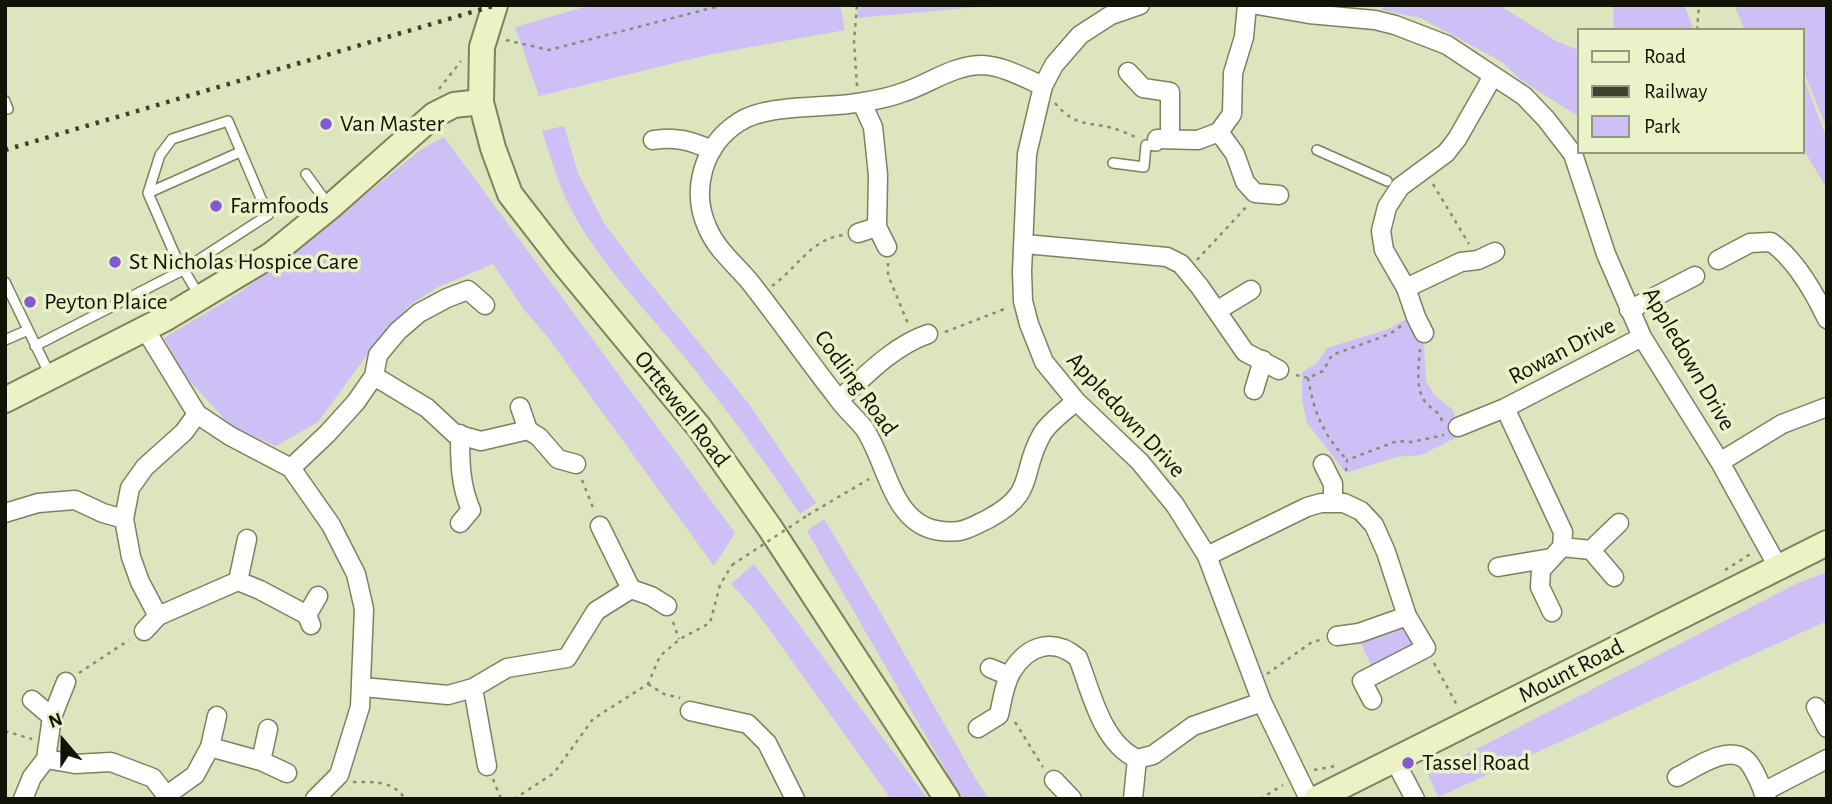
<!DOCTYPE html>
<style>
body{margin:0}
#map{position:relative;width:1832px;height:804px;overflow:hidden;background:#dce5be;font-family:"Alegreya Sans",sans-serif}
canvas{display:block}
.frame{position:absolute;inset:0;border:7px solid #101306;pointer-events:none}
.legend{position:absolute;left:1577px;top:28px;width:228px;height:126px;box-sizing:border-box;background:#eaf2ca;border:2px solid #93997c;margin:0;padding:9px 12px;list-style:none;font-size:21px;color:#101306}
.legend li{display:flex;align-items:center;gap:14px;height:35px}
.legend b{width:35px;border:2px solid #93997c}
.north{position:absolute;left:28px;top:706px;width:70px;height:70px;-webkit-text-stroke:5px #eaf2ca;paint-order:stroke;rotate:340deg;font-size:19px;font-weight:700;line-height:28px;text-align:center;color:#101306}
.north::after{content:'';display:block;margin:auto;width:24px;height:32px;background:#101306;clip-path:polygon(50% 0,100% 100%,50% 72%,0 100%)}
</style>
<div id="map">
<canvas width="1832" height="804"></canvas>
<div class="frame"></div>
<ul class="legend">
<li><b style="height:9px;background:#ecf2c3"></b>Road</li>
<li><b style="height:9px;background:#3d412e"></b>Railway</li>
<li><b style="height:19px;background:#cebff6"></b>Park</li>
</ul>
<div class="north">N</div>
</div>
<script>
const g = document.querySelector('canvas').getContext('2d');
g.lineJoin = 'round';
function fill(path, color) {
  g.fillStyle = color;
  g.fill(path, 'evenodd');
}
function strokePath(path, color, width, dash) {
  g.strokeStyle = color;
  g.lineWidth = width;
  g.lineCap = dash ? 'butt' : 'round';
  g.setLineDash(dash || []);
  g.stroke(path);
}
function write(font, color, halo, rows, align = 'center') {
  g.font = font + ' "Alegreya Sans",sans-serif';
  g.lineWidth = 7;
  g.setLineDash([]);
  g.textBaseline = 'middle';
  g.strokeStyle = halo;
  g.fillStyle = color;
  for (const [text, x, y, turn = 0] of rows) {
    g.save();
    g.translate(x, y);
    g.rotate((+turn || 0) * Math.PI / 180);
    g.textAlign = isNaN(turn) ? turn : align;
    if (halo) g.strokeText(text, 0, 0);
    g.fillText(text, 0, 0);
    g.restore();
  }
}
fill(new Path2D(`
 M591,5h249l5,25 -133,24 -173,42 -24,-69z
 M864,5h136l-144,13 2,-8z
 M1383,5h116l57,36 22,9v66l-57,-36 -19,-18 -81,-44 -39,-8z
 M1613,5h71l10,25h-80z
 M1734,5h93v124l-22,-54h-3v-45h-57z
 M1804,79l23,60v50l-25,-42z
 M564,126l14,47 26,50 33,44 112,137 67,99 -16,11c-36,-54 -74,-105 -114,-155 -43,-53 -92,-100 -121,-162 -9,-21 -16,-44 -23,-66z
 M444,137l291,396 -21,33 -168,-231 -21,-24 -32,-47 -55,23 -28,18 -38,43 -54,74 -42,24 -43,-18 -48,-52 -21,-38 74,-44 92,-70 89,-73z
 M1407,319l5,1 12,26 2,35 8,14 19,15 8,25 -40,20 -25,2 -50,16 -39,-50 -5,-23v-28l15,-9 10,-15 61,-19z
 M824,519l54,89 97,170 14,21h-25l-15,-23 -142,-245z
 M754,564l174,235h-37l-135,-188 -25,-27z
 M1827,572v49l-389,176 -10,-23 370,-191z
 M1406,619l14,31 -47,20 -13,-29z`), '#cebff6');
const lane = new Path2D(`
 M5,101l3,8
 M1317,150l70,31
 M1113,163l31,4 2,-22 11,1v-6
 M306,174l24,33
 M5,282l45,93
 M200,297l-25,-42 -27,-62 92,-41
 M5,340l23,-10
 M35,346l148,-76 85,-55 -40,-94 -56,18 -12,16 -12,38`);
const street = new Path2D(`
 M1140,5l-29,10 -31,20 -26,30 -11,21 -16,68 -5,118 1,29 6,23 15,38 32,39 64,61 35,43 32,51 55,146 47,97
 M1257,5l52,9 66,6 20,5 52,20 77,51 22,23 27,35 33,100 36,83 78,125 58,105
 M1128,72l15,16 27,4v47
 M1043,86c-18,-8 -40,-20 -60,-21 -30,0 -52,18 -79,27 -13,5 -28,8 -41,10 -35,7 -96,1 -124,20 -36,23 -49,69 -31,107 9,21 28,36 42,53 30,38 57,77 86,114 8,12 19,21 28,32 27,40 28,111 95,103 9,-1 20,-8 29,-12 50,-27 31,-45 54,-85 7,-12 23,-23 34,-33
 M862,103l11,24 5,48 -1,52
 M1219,132l16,22 10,28 10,11 24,2
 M1157,139l41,1 21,-8 13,-18 1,-41 11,-36 3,-32
 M653,140c22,-4 38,1 59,10
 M858,233l19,-6 10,20
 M1025,244l142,13 14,7 19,23 45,65 34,18
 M1718,260l32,-17 21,-1c24,17 43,50 56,77
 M1406,288l55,-26 17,-2 17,-8
 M1218,310l33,-20
 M1629,310l66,-34
 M145,329l52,85 33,22 61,32 40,57 25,49 8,35 -4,98 -21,68 -24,24
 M1424,333l-8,-16 -10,-29 -22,-38 -3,-19 6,-24 13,-20 46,-34 11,-14 36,-63
 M374,376l53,32 28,26 26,7 47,-11 11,7 19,22 18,5
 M1254,390l9,-30
 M839,400c26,-24 54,-54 89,-66
 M520,407l8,23
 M1505,408l58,124 -1,15 -21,23 -1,17 12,25
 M197,414l-13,18 -39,35 -15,21 -6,31 7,38 9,25 18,34 80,-35 22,9 47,25
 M1458,427l47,-19 137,-71
 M460,434c0,27 0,51 11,76l-11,13
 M1720,462l62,-38 45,-17
 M1323,464l10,20v18
 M291,468l36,-34 29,-32 18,-26 4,-21 20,-24 21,-18 28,-15 21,-8 17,15
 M5,513l33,-10 37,-3 28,13 21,6
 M600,526l31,63 20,7 16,10
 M1562,547l29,3 23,27
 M1591,550l28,-27
 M1207,556l100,-49 14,-4h23l17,8 13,14 12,27 21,64 19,32 -64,33 10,19
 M1498,567l53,-9
 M238,581l9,-42
 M311,625l-4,-10 11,-19
 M144,631l14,-15
 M1337,636l22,-3 48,-17
 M990,668l19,8
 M363,687l85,8 25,-7 34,-20 60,-10 29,-47 35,-22
 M473,688l14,78
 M32,700l20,17
 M1816,707l11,21
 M690,711l58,13 19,19 28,56
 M978,728l21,-13c3,-13 5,-31 13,-44 16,-26 42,-34 66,-13 13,33 23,84 59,101
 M210,747l7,-31
 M46,759l6,-42 14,-35
 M1394,759l21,40
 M261,761l7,-32
 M1677,777c18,-9 49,-32 68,-18 10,8 16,29 22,40
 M1054,780l18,19
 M1763,792l64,-33
 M167,795l28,-20 15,-28 51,14 26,12
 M23,799l9,-22 14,-18 29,5 36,-2 42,16 16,21
 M1133,799l4,-40 16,-4 40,-29 69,-24`);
const secondary = new Path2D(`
 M495,5l-13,42 -1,55 12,46 17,46 51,66 138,167 71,101 177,271
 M5,400l161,-82 105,-63 59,-48 104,-92 20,-10 27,-3
 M1316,799l511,-256`);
strokePath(lane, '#7b825e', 12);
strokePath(street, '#7b825e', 21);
strokePath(secondary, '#7b825e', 28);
strokePath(new Path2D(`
 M1697,30l2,-25
 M506,40l43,10 174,-45
 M857,86l-3,-44 3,-37
 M439,89l22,-28
 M1055,103c23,28 40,17 66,28 6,2 10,5 16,6
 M1433,184l36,60
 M1197,260l50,-54
 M888,263v12l21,51
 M772,286c25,-18 40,-48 72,-51
 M945,332l62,-24
 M1420,349c-1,15 -5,37 4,51 5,9 15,10 18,21
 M1296,375l12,3 15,-7 9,-16 58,-21 11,-8
 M1308,378c6,35 15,56 39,82
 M1346,471l1,-11 50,-19 14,1 33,-7
 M582,480l12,30
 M808,515l61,-36
 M1725,570l27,-17
 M673,622l6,17
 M1434,663l24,44
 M79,673l50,-33
 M1267,674l45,-32 8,-2
 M648,684l16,10 16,4
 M1015,722l28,45
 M5,731l27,8
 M1314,770l21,-4
 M493,779l8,20
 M353,782c19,0 40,-2 52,17
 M514,799l40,-26 39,-54 55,-35 12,-28 20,-17 30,-16 10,-38 12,-20
 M1260,799l23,-14`), '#858c70', 2.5, [3.5, 5]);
strokePath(lane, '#fff', 9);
strokePath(street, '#fff', 18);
strokePath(secondary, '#ecf2c3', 24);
strokePath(new Path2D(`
 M5,150l491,-145`), '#3d412e', 4.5, [3.5, 7]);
strokePath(new Path2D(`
 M732,565l76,-50`), '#858c70', 2.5, [3.5, 5]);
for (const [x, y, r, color] of [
 [326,124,7,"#8458d1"],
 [216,206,7,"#8458d1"],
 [115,262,7,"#8458d1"],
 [30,302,7,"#8458d1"],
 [1408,763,7,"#8458d1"]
]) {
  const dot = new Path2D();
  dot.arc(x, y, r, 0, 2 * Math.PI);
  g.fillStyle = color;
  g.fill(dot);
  strokePath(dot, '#eaf2ca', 2.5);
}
write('24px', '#101306', '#eaf2ca', [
 ["Van Master",340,124],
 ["Farmfoods",230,206],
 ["St Nicholas Hospice Care",129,262],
 ["Peyton Plaice",44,302],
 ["Tassel Road",1422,763]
], 'left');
write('24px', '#101306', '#eaf2ca', [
 ["Rowan Drive",1562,351,-28],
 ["Appledown Drive",1689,359,60],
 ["Codling Road",856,383,54],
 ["Orttewell Road",682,409,52],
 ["Appledown Drive",1126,415,47],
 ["Mount Road",1571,671,-27]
]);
</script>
